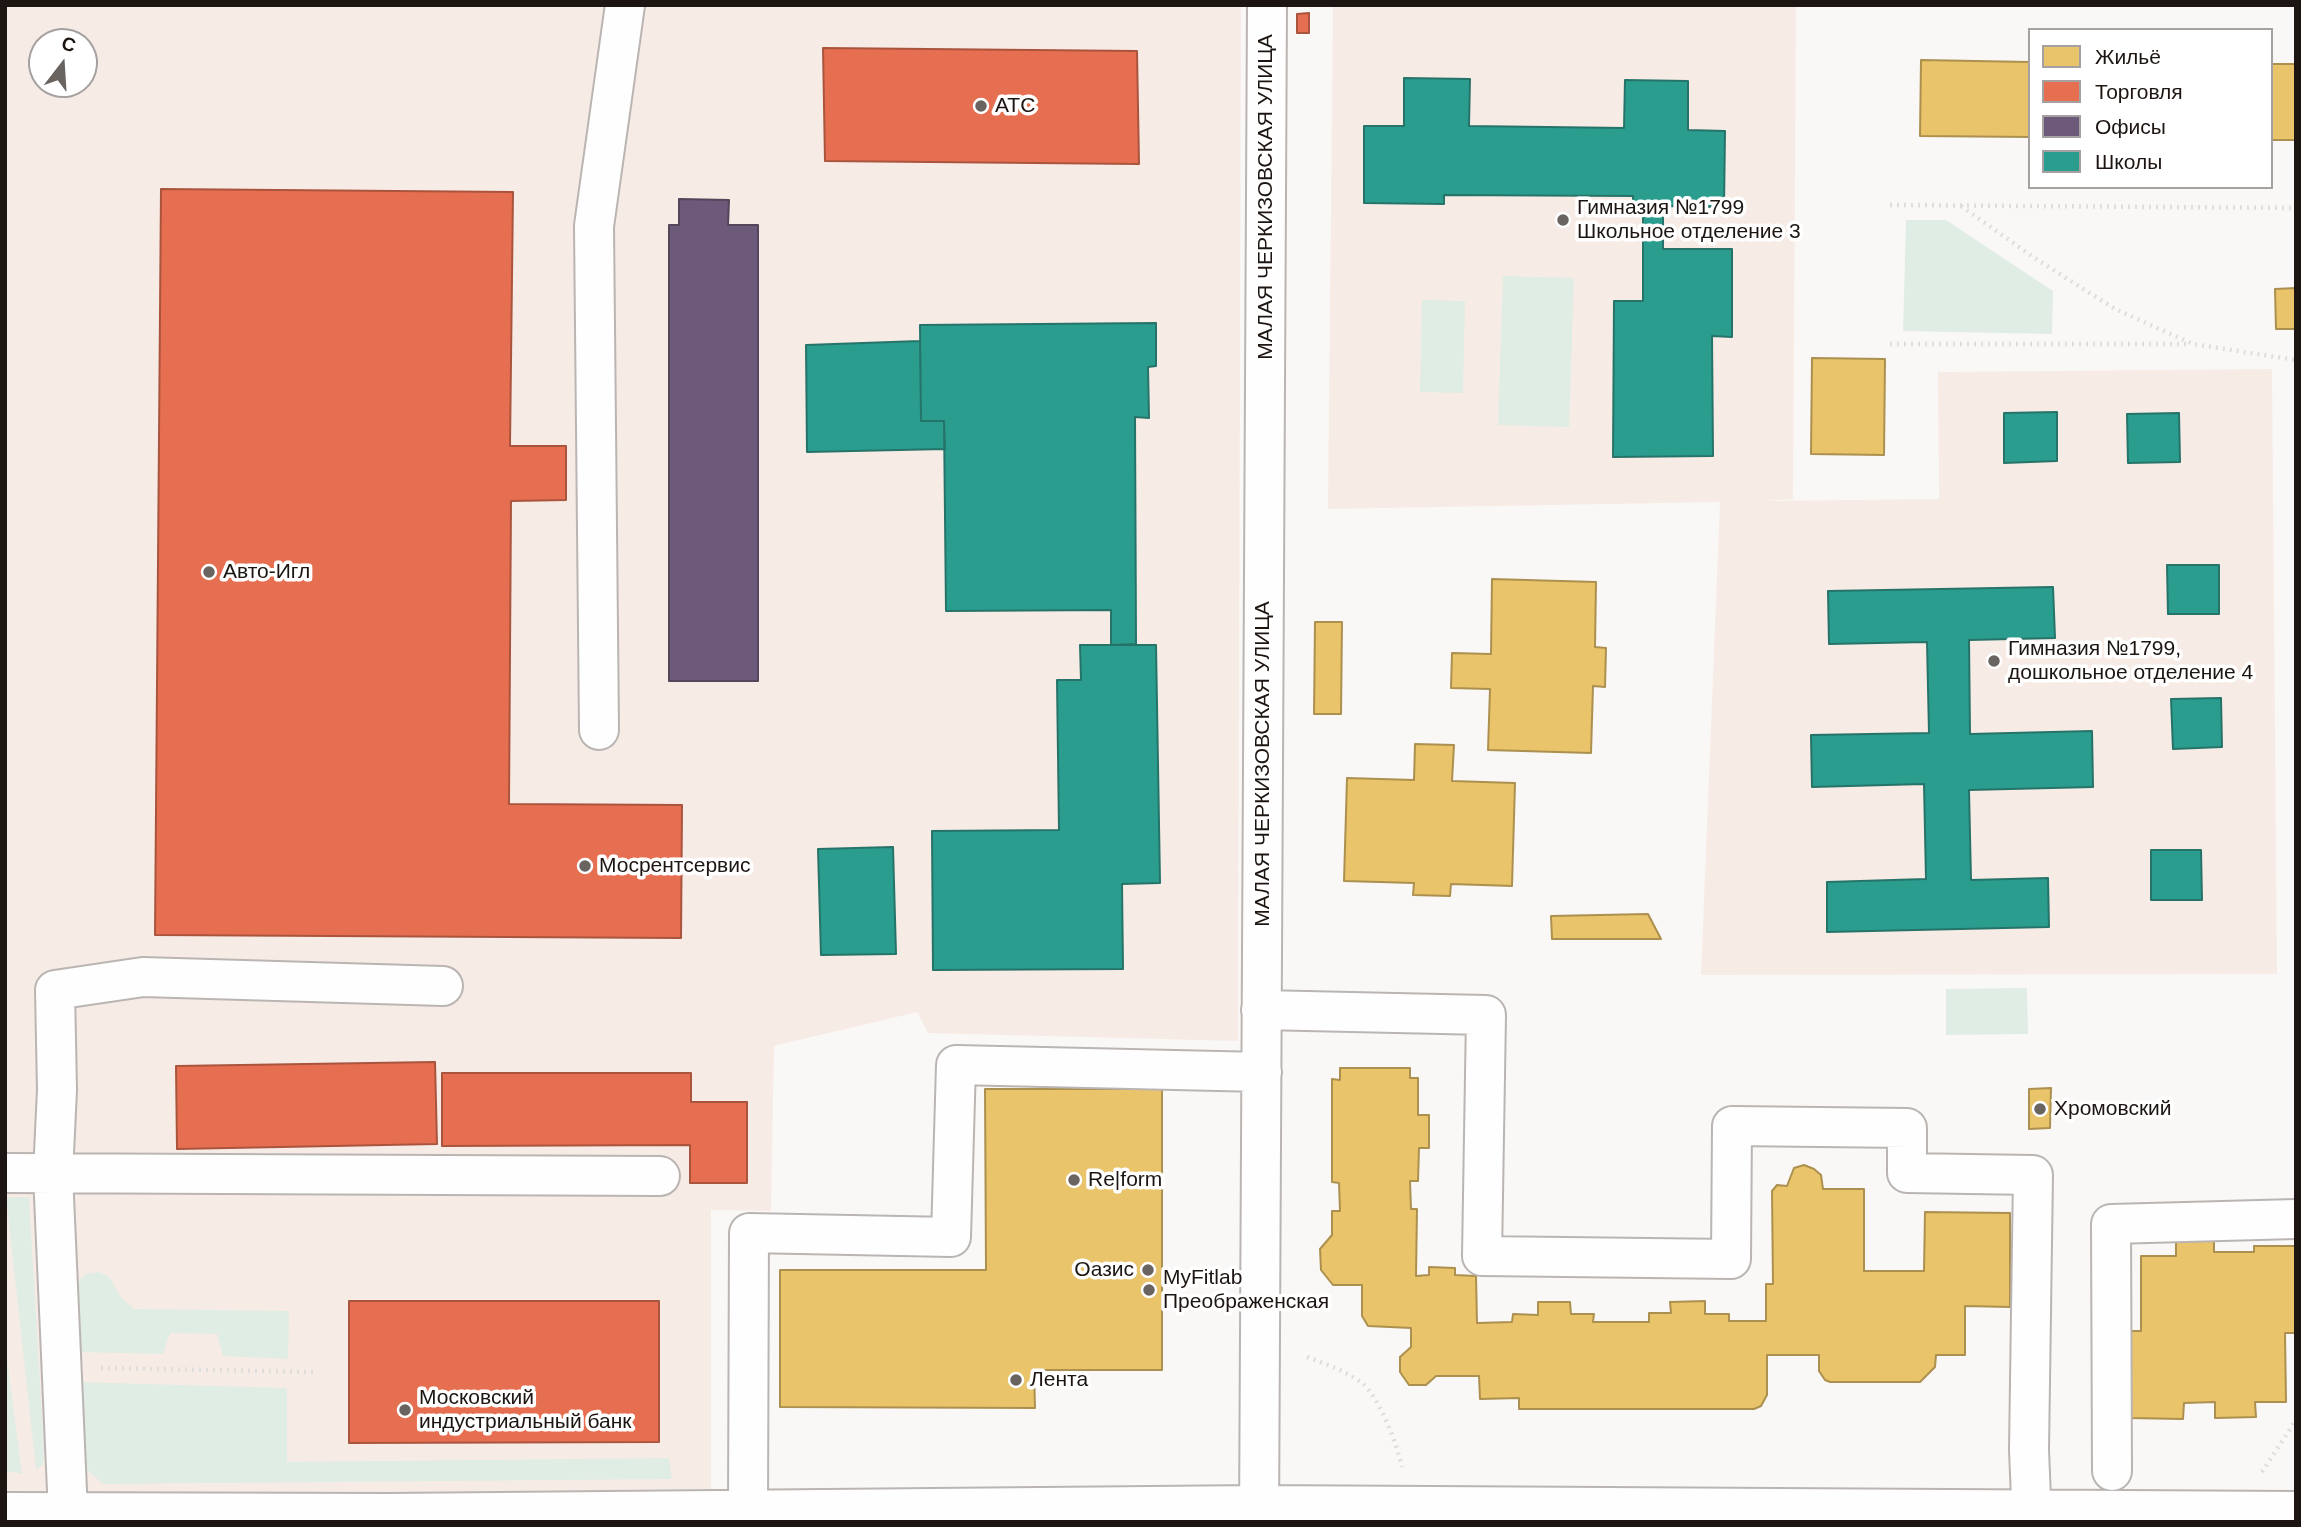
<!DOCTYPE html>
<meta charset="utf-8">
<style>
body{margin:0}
#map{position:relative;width:2301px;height:1527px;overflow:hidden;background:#faf8f6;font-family:Arial,sans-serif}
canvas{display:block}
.frame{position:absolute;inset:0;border:7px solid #1d1511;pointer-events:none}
.legend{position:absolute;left:2028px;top:28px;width:245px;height:161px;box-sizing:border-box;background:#fff;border:2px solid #a5a1a0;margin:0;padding:9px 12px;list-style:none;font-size:21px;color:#1d1511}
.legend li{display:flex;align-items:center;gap:14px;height:35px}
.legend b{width:35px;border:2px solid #a5a1a0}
.north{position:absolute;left:28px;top:28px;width:70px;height:70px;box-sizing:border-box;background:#fff;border:2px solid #a5a1a0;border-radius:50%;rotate:17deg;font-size:19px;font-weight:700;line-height:28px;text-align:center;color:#1d1511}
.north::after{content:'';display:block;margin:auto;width:24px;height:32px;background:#6a6461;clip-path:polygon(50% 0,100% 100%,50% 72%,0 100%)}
</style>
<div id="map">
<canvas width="2301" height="1527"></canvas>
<div class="frame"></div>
<ul class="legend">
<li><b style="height:19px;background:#e9c46a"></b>Жильё</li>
<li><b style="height:19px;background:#e76f51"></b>Торговля</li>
<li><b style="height:19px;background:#6d597a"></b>Офисы</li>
<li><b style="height:19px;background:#2a9d8f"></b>Школы</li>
</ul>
<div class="north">С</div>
</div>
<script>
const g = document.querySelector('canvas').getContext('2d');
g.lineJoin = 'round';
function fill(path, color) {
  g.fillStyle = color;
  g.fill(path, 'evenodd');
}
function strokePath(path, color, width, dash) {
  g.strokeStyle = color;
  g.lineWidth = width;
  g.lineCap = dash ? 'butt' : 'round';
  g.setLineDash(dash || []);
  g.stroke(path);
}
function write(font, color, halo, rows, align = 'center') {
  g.font = font + ' Arial,sans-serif';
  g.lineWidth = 7;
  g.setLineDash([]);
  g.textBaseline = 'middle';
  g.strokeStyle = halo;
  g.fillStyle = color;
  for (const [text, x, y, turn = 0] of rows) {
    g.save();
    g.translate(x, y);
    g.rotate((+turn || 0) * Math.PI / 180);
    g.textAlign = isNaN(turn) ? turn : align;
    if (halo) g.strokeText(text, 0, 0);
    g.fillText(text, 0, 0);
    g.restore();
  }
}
fill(new Path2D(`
 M5,5h1236l-3,1036 -310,-8 -11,-21 -143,34 -3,165 -60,-1v279l-697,7 -9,-5zM42,42h42v42h-42z
 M1333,5h463l-3,494 -30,2 176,-2 -1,-127 334,-3 5,605 -576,1 19,-473 -392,7z`), '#f7ebe5');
fill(new Path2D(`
 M1906,220h40l107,71 -1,43 -149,-3z
 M1503,276l71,2 -5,149 -71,-2z
 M1422,300l43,1 -2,92 -43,-1z
 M2027,988l1,46 -82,1v-46z
 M6,1197h23l15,253 -1,15 -7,4z
 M100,1272l10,6 10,18 14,13 155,2 -1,48 -65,-3 -6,-22 -47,-1 -7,21 -86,-2 1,-70 7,-8z
 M5,1344l17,130 -17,-3z
 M76,1382l211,6v74l382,-4 3,21 -569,5 -18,-16z`), '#e0ede4');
const homes = new Path2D(`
 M1921,60l109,2v75l-110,-1z
 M2271,64h25v76h-25z
 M2296,288v41h-20l-1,-40z
 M1812,358l73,1 -1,96 -73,-1z
 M1492,579l104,3 -1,65 11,1 -1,39 -12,-1 -2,67 -103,-3 2,-61 -39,-1 1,-35 39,1z
 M1315,622h27l-1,92h-27z
 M1415,744l39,1 -2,36 63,2 -3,103 -61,-2 -1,12 -37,-1 1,-12 -70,-2 3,-103 67,2z
 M1648,914l13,25h-109l-1,-23z
 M1340,1068h70v10h8v37h11v33h-10l-1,33h-8l1,28h6l-1,67 13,-1v-8l26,1v7l21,1 1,47 35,-1 1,-8 25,1v-13h32l1,12h23l-1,8h56v-9h22l-1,-11 35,-1v13h24v7h37v-37h7l-1,-93 5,-6 10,1 7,-18 10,-3 10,4 7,6 2,14h41v82h60l1,-59 85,1v94l-45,-1v49h-29l-1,12 -15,15h-90l-5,-2 -6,-9v-16h-52v40l-6,11 -7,3h-235v-11l-39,1 -1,-23h-43l-10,9h-17l-9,-13v-15l11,-10v-19l-43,-2 -6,-10v-31h-29l-12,-15 -1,-21 12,-14v-24h8l-1,-28 -7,-1v-103l8,1z
 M2051,1088l-1,40 -21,1v-40z
 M985,1089h177v281h-128l1,38 -255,-1v-137h206z
 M2214,1239v13h40v-6h42v87h-11l1,69h-31l1,15 -41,1v-16l-31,1 -1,16 -53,-1v-87h11v-75h35v-16z`);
fill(homes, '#e9c46a');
strokePath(homes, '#ac904f', 2);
const shops = new Path2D(`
 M1309,13v20h-12v-19z
 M823,48l314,3 2,113 -314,-3z
 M161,189l352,3 -3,254h56v54l-55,1 -2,303 173,1 -1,133 -526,-3z
 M435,1062l2,82 -260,5 -1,-83z
 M442,1073h249v29h56v81h-57v-38l-248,1z
 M349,1301h310v141l-310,1z`);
fill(shops, '#e76f51');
strokePath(shops, '#aa543e', 2);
const offices = new Path2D(`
 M679,199l50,1 -1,25h30v456h-89v-456h10z`);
fill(offices, '#6d597a');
strokePath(offices, '#55455a', 2);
const schools = new Path2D(`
 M1404,78l66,1 -1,47 155,2 1,-48 63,1v49l37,1 -1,76 -61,-1v43h69v88l-20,-1 1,120 -100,1 1,-156h29v-95h-10v-10l-189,-1v9l-80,-1v-77h40z
 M1156,323v43l-8,1 1,51 -14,-1 1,227 -25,1v-35l-165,1 -2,-190h-23l-1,-96z
 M920,341l1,80h23l1,28 -138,3 -1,-107z
 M2057,412v49l-53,2v-50z
 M2179,413l1,49 -52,1 -1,-49z
 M2167,565h52v49h-51z
 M2053,587l2,51 -86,2 1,94 122,-3 1,56 -124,3 2,90 77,-2 1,49 -222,5v-50l99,-3 -2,-95 -112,3 -1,-52 118,-2 -2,-91 -98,2 -1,-53z
 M1080,645h76l4,238 -38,1 1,85 -190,1 -1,-139 127,-1 -2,-150h24z
 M2221,698l1,49 -49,2 -2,-50z
 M893,847l3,107 -75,1 -3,-106z
 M2151,850h50l1,50h-51z`);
fill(schools, '#2a9d8f');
strokePath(schools, '#267469', 2);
const minor = new Path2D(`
 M599,730l-5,-504 31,-221
 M1261,1010l225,5 -4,241 249,3 1,-133 175,2v45l126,2 -4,275 3,72
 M5,1173l655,3
 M2112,1471l-1,-247 185,-5
 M748,1508l1,-275 202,4 5,-172 306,7
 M5,1512l384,1 870,-8 1037,6
 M68,1513l-15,-339 4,-84 -2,-100 88,-13 300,9
 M1259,1522l8,-1517`);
strokePath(minor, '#bab5b2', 42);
strokePath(new Path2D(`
 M1890,205l406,3
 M1961,206l72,51 82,52 78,35 103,16
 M1890,344h300
 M1307,1357c19,7 39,14 55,26 18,15 35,62 40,84
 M101,1368l217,4
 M2262,1472l34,-52`), '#dfdedc', 4.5, [2, 5]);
strokePath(minor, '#fefefe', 38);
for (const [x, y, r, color] of [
 [981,106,7,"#6a6461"],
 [1563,220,7,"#6a6461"],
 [209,572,7,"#6a6461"],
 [1994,661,7,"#6a6461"],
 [585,866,7,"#6a6461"],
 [2040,1109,7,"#6a6461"],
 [1074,1180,7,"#6a6461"],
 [1148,1270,7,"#6a6461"],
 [1149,1290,7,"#6a6461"],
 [1016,1380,7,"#6a6461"],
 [405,1410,7,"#6a6461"]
]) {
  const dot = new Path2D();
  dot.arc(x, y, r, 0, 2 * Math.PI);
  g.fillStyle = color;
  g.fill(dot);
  strokePath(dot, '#fff', 2.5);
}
write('21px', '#1d1511', '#fff', [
 ["АТС",995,106],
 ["Гимназия №1799",1577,208],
 ["Школьное отделение 3",1577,232],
 ["Авто-Игл",223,572],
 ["Гимназия №1799,",2008,649],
 ["дошкольное отделение 4",2008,673],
 ["Мосрентсервис",599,866],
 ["Хромовский",2054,1109],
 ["Re|form",1088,1180],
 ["Оазис",1134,1270,"right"],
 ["MyFitlab",1163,1278],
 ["Преображенская",1163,1302],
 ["Лента",1030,1380],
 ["Московский",419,1398],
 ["индустриальный банк",419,1422]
], 'left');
write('21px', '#1d1511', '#fff', [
 ["МАЛАЯ ЧЕРКИЗОВСКАЯ УЛИЦА",1266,197,-90],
 ["МАЛАЯ ЧЕРКИЗОВСКАЯ УЛИЦА",1263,764,-90]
]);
</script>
